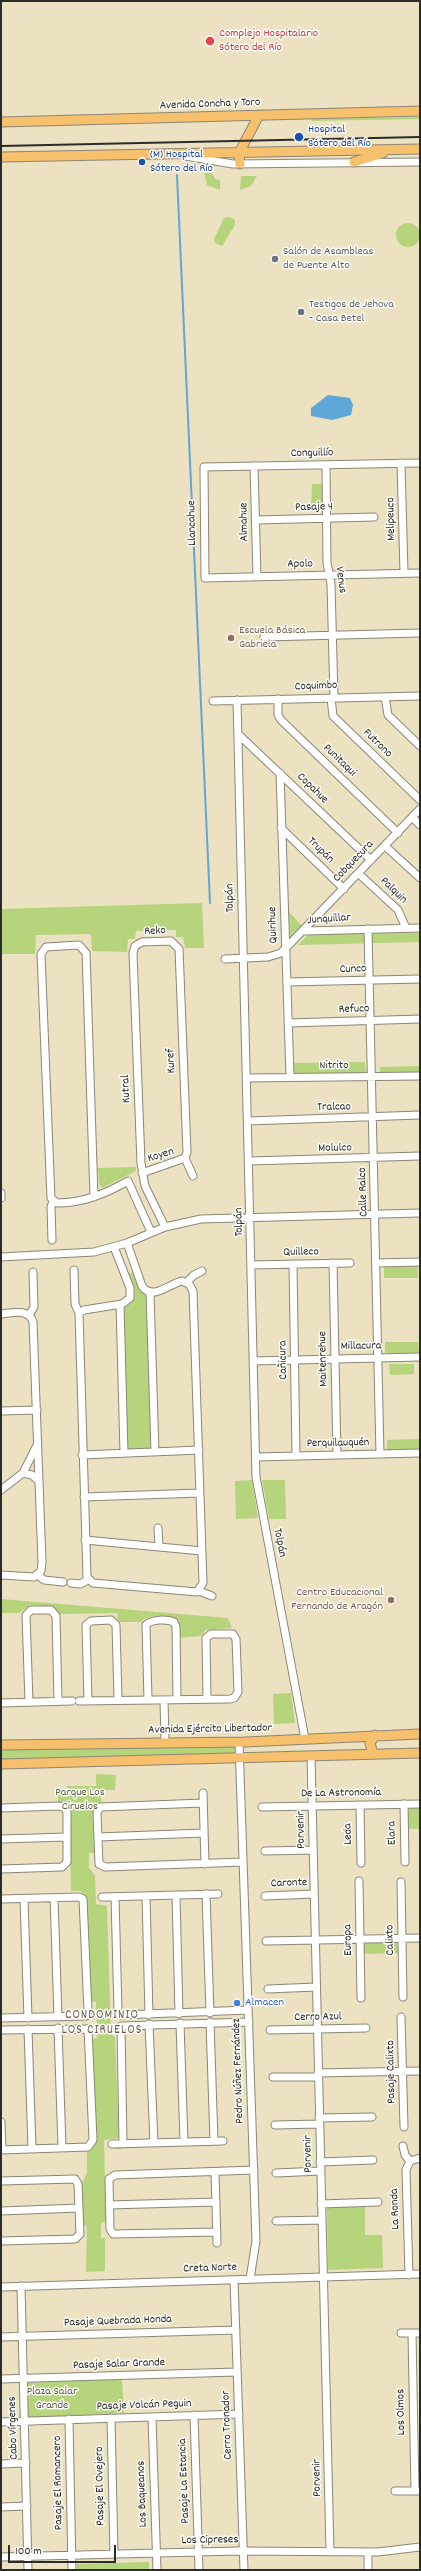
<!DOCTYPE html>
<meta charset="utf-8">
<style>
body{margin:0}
#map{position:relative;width:421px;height:2571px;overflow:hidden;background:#ece1c1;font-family:Dekko,sans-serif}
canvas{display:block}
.frame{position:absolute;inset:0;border:2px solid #2b2b2b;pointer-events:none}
.scale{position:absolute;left:8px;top:2545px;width:108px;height:18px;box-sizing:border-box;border:2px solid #2b2b2b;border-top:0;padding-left:5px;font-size:12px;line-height:14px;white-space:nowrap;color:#2b2b2b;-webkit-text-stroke:3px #fdfcf7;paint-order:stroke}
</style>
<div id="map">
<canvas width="421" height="2571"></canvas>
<div class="frame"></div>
<div class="scale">100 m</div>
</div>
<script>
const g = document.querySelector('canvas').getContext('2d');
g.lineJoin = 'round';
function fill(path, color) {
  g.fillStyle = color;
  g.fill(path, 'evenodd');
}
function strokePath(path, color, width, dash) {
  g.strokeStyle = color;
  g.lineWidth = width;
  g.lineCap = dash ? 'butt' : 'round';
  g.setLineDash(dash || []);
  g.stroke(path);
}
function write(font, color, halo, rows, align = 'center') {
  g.font = font + ' Dekko,sans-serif';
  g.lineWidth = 3;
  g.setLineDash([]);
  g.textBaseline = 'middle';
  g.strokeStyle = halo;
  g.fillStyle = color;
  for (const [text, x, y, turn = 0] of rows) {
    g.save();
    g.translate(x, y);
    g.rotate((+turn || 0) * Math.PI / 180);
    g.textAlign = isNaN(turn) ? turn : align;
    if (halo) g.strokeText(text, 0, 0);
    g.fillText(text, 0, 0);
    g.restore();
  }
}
fill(new Path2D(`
 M420,117v2l-109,2 1,-2z
 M204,173h8l3,6 5,1v10l-13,-5z
 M241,176h16l-6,10 -11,4z
 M229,217l6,3v5l-13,21 -7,-3 -1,-4 10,-21z
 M396 235a12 12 0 1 1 24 0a12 12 0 1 1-24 0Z
 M312,484h10v24h-11z
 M202,903l2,45h-19l-2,-11h-7v-7l-40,1 -1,8h-7l-1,13 -35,-1 -1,-17 -55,1 -1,19h-34v-45z
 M289,912l14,15 -13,12z
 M420,933v9l-122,3 9,-9 5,-2z
 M365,1062l1,16 -111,-4h36v-11z
 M420,1066v11l-40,1v-11z
 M136,1167v4l-34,17 -3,-4 -1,-16z
 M384,1267h34v11h-34z
 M133,1272l7,18 7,7 4,152 -21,1 -3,-2 -4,-139 8,-6 4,-7 -7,-22z
 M385,1342h33l1,11h-34z
 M389,1364h25v10l-24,1z
 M420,1439v11h-33v-10z
 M252,1480l6,38 -22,1 -1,-38z
 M262,1480h23l1,39h-17z
 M1,1599l227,19 4,10 -26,2 -5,6 -22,2v-18c-12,-5 -29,-7 -38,2h-23l-1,-9 -58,1 -6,-7 -23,-2 -11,8h-18z
 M291,1693l4,30 -21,1 -1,-30z
 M235,1746l1,7 -3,3 -232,4v-11z
 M96,1774l20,1 -1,15h-14v14l-8,1 1,48h-5v15l6,7 1,29 11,2 4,129 4,1 4,102 -15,2 2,82 -5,1v15h4v33l-19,1 1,-46h-4l-1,-43 5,-10v-22l6,-3 3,-6 -4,-103 5,-1 -1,-36h-6l-4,-105 -6,-6h-9l-2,-81 -6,-8 -5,1v-12h9v-5h29z
 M420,1807v22h-13v-21z
 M397,1942l1,11 -36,1v-11z
 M365,2206v29h17l1,33 -55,2 -1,-63z
 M122,2379l2,34 -94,5 -4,-2 -1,-31 3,-2z
 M149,2562v8h-72v-6z`), '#b5d47b');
fill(new Path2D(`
 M328,395l22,3 3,7 -2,10 -19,5 -21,-4v-8z`), '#5fa7d6');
strokePath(new Path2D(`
 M177,175l33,728`), '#5fa7d6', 2);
const minor = new Path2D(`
 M185,156l48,8 187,-2
 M401,463l3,110
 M420,463l-216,4 1,111 215,-5
 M254,466l3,111
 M326,466l1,97 4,21 3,114
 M256,520l118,-3
 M264,637l156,-4
 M385,697l3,18 32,31
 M331,698l2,18 87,84
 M278,699v16l3,5 117,113
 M237,700l19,777 49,262
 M213,701l207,-5
 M238,734l133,126
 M280,773l10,303
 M412,817l8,8
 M281,828l63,61
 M385,846l35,32
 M359,874l39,36 8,18
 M368,929l12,525
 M305,931l115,-3
 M225,959l43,-2 13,-4 139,-144
 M287,982l133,-3
 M288,1023l132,-4
 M247,1078l173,-2
 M248,1121l172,-6
 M185,1158l8,18
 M250,1161l170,-5
 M142,1173l43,-15
 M1,1193v5
 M94,1197l-8,-244 -7,-8 -33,2 -5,7 10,244 6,5c26,0 48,-9 71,-22l23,51
 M165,1227l-20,-41 -4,-23 -8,-210 2,-7 7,-4 29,-1 8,8 8,203 -2,6
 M52,1240l-1,-33 2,-6
 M1,1257l93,-5 33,-9 38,-16 36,-8 219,-6
 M333,1263l4,192
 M376,1263l44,-1
 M293,1264l3,192
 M252,1265l98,-2
 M74,1270l1,34 4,9 8,264 6,6 104,9 6,-9 -10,-292 -4,-7 -7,-3c-13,3 -30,20 -40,5l-15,-43
 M187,1282l7,-7 8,-4
 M150,1293l5,159
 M120,1304l4,149
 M79,1313l5,-3 38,-6 8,-6v-10l-16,-41
 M1,1314c11,-1 28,-6 32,8l9,240 -1,9 -7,6 -33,-2
 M29,1315l5,-8 -1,-35
 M254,1361l166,-4
 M1,1411l36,-1
 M82,1455l117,-5
 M256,1457l164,-4
 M23,1473l9,2 7,6
 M1,1490l22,-17 13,-26
 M84,1497l116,-4
 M158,1528l1,19
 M85,1540l117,11
 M38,1575l6,5 19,2
 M71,1583l9,1 8,-4
 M199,1591l13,5
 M148,1700l-2,-75c5,-6 21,-6 28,-3l2,5 1,72
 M164,1700l1,42
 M79,1701l151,-2 4,-1 4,-6 -2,-53 -3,-5h-22l-5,4 1,61
 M88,1701l-2,-76 5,-4 20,-1 5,5 2,75
 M29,1702l-3,-87 5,-5h20l5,6 2,85
 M1,1703l71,-2
 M239,1742l17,499 -6,38
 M311,1756l19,796
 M203,1793l2,71
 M203,1803l-103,4 -3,6 2,51 6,3 138,-5
 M404,1804l1,58
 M360,1805l1,58
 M262,1807l158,-3
 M1,1808l58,-2 6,2 2,4v50l-5,5 -61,2
 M98,1837l106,-4
 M1,1839l66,-2
 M265,1851l48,-1
 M359,1881l2,117
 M401,1882l2,115
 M206,1894l4,119
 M176,1895l3,119
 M146,1896l3,119
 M265,1896l49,-2
 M102,1897l116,-3
 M115,1897l3,114 2,4 128,-5
 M54,1898l4,119
 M1,1899l78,-2 4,2 5,112 -2,5 -85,2
 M24,1899l4,119
 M266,1941l154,-3
 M268,1989l48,-2
 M401,2017l3,110
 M210,2022l4,119
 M180,2023l4,119
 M149,2024l5,119
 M58,2028l4,120
 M28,2029l4,120
 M1,2030l87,-1 5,111 -5,7 -87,3
 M270,2030l96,-2
 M318,2073l102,-2
 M273,2077h45
 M319,2118l53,-1
 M1,2122l1,28
 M275,2125l44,-1
 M112,2144l111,-3
 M123,2144l-2,-118 128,-4
 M403,2146l2,9 5,6
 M410,2161l10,-3
 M320,2162l53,-2
 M215,2172l2,71
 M276,2173l45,-2
 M1,2181l74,-2 3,5 2,50 -5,5 -74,2
 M321,2204l57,-2
 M109,2205l107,-3
 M1,2211l78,-3
 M276,2221l46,-1
 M217,2232l-104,2 -3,-5 -1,-50 6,-4 139,-5
 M409,2275l-3,-105 4,-9
 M234,2280l10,290
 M21,2286l7,284
 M1,2287l419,-13
 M401,2333h19
 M412,2333l3,158
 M1,2337l235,-7
 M1,2379l236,-7
 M194,2415l5,155
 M152,2417l5,153
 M111,2418l3,136
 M69,2419l3,151
 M1,2422l238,-8
 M1,2464l25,-1
 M395,2491h25
 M1,2507l26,-1
 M368,2552v18
 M1,2557l237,-6 140,1 42,-5`);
const major = new Path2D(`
 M1,122l419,-11
 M1,157l419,-8
 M354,162l29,-9
 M240,164l-1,-11 20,-38
 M1,1745l244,-3 175,-8
 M373,1754l-3,-11 5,-8
 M1,1764l419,-11`);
strokePath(minor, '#8c8676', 9);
strokePath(major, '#8c8676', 11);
strokePath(minor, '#fff', 7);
strokePath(major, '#f7c06c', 9);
strokePath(new Path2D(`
 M1,146l419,-9`), '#2b2b2b', 2);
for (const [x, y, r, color] of [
 [210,41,5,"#e0444e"],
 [299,137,5,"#1a4fb4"],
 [142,162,4,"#1a4fb4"],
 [275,259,4,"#6b7280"],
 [301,312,4,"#6b7280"],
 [231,638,4,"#8d6e63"],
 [391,1600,4,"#8d6e63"],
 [237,2003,4,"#3f7fe0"]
]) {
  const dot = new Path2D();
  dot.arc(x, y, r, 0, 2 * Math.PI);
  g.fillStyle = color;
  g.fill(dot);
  strokePath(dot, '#fdfcf7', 1.5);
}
write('12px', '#be3a42', '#fdfcf7', [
 ["Complejo Hospitalario",219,34],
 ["Sótero del Río",219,48]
], 'left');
write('12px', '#2b2b2b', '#fdfcf7', [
 ["Avenida Concha y Toro",210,105,-2],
 ["Conguillío",312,454,-1],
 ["Pasaje 4",314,508,-1],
 ["Melipeuco",392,519,-91],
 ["Almahue",245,522,-91],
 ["Llancahue",193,523,-91],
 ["Apolo",300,565,-1],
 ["Venus",340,580,82],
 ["Coquimbo",316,687,-2],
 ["Futrono",377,744,44],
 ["Punitaqui",339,761,44],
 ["Copahue",312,789,44],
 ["Trupán",320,851,44],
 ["Cobquecura",354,862,-46],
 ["Palquin",393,891,44],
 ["Tolpán",231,898,-91],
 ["Junquillar",329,920,-4],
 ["Quirihue",274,925,-92],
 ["Reko",155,932,-3],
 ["Cunco",353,970,-2],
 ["Refuco",354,1010,-2],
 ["Kuref",172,1061,-92],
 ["Nitrito",334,1066],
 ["Kutral",127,1089,-92],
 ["Tralcao",334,1108,-1],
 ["Molulco",335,1149,-1],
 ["Koyen",161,1156,-17],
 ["Calle Ralco",364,1192,-92],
 ["Tolpán",240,1222,-91],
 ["Quilleco",301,1253,-1],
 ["Millacura",361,1347,-1],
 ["Maitenrehue",324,1359,-91],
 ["Cañicura",284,1360,-91],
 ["Perquilauquén",338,1444,-1],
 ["Tolpán",279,1543,79],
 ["Avenida Ejército Libertador",210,1730,-1],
 ["De La Astronomía",341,1794,-1],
 ["Porvenir",302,1830,-91],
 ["Elara",393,1833,-91],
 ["Leda",349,1834,-91],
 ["Caronte",289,1884,-2],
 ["Europa",349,1940,-91],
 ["Calixto",391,1940,-91],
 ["Cerro Azul",318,2018,-1],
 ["Pedro Núñez Fernández",239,2071,-92],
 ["Pasaje Calixto",392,2072,-91],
 ["Porvenir",309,2154,-91],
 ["La Ronda",396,2209,-92],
 ["Creta Norte",210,2269,-2],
 ["Pasaje Quebrada Honda",118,2322,-2],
 ["Pasaje Salar Grande",119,2365,-2],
 ["Pasaje Volcán Peguin",144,2406,-2],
 ["Los Olmos",402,2412,-91],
 ["Cerro Tronador",228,2425,-92],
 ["Cabo Vírgenes",14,2428,-92],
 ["Porvenir",318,2478,-91],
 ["Pasaje La Estancia",185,2481,-92],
 ["Pasaje El Romancero",59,2483,-91],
 ["Pasaje El Ovejero",101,2486,-91],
 ["Los Baqueanos",143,2494,-92],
 ["Los Cipreses",210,2541,-1]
]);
write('12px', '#164399', '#fdfcf7', [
 ["Hospital",308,130],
 ["Sótero del Río",308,144],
 ["(M) Hospital",150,155],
 ["Sótero del Río",150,169]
], 'left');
write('12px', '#5b616d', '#fdfcf7', [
 ["Salón de Asambleas",283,252],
 ["de Puente Alto",283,266],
 ["Testigos de Jehova",309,305],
 ["- Casa Betel",309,319]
], 'left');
write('12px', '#785e54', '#fdfcf7', [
 ["Escuela Básica",239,631],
 ["Gabriela",239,645],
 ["Centro Educacional",383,1593,"right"],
 ["Fernando de Aragón",383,1607,"right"]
], 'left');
write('12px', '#545e43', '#fdfcf7', [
 ["Parque Los",80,1793],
 ["Ciruelos",80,1807],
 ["Plaza Salar",52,2392],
 ["Grande",52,2406]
]);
write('12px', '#366cbe', '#fdfcf7', [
 ["Almacen",245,2003]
], 'left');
g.letterSpacing = '1px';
write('13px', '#705b56', '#fdfcf7', [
 ["CONDOMINIO",102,2016],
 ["LOS CIRUELOS",102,2031]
]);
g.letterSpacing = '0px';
</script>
